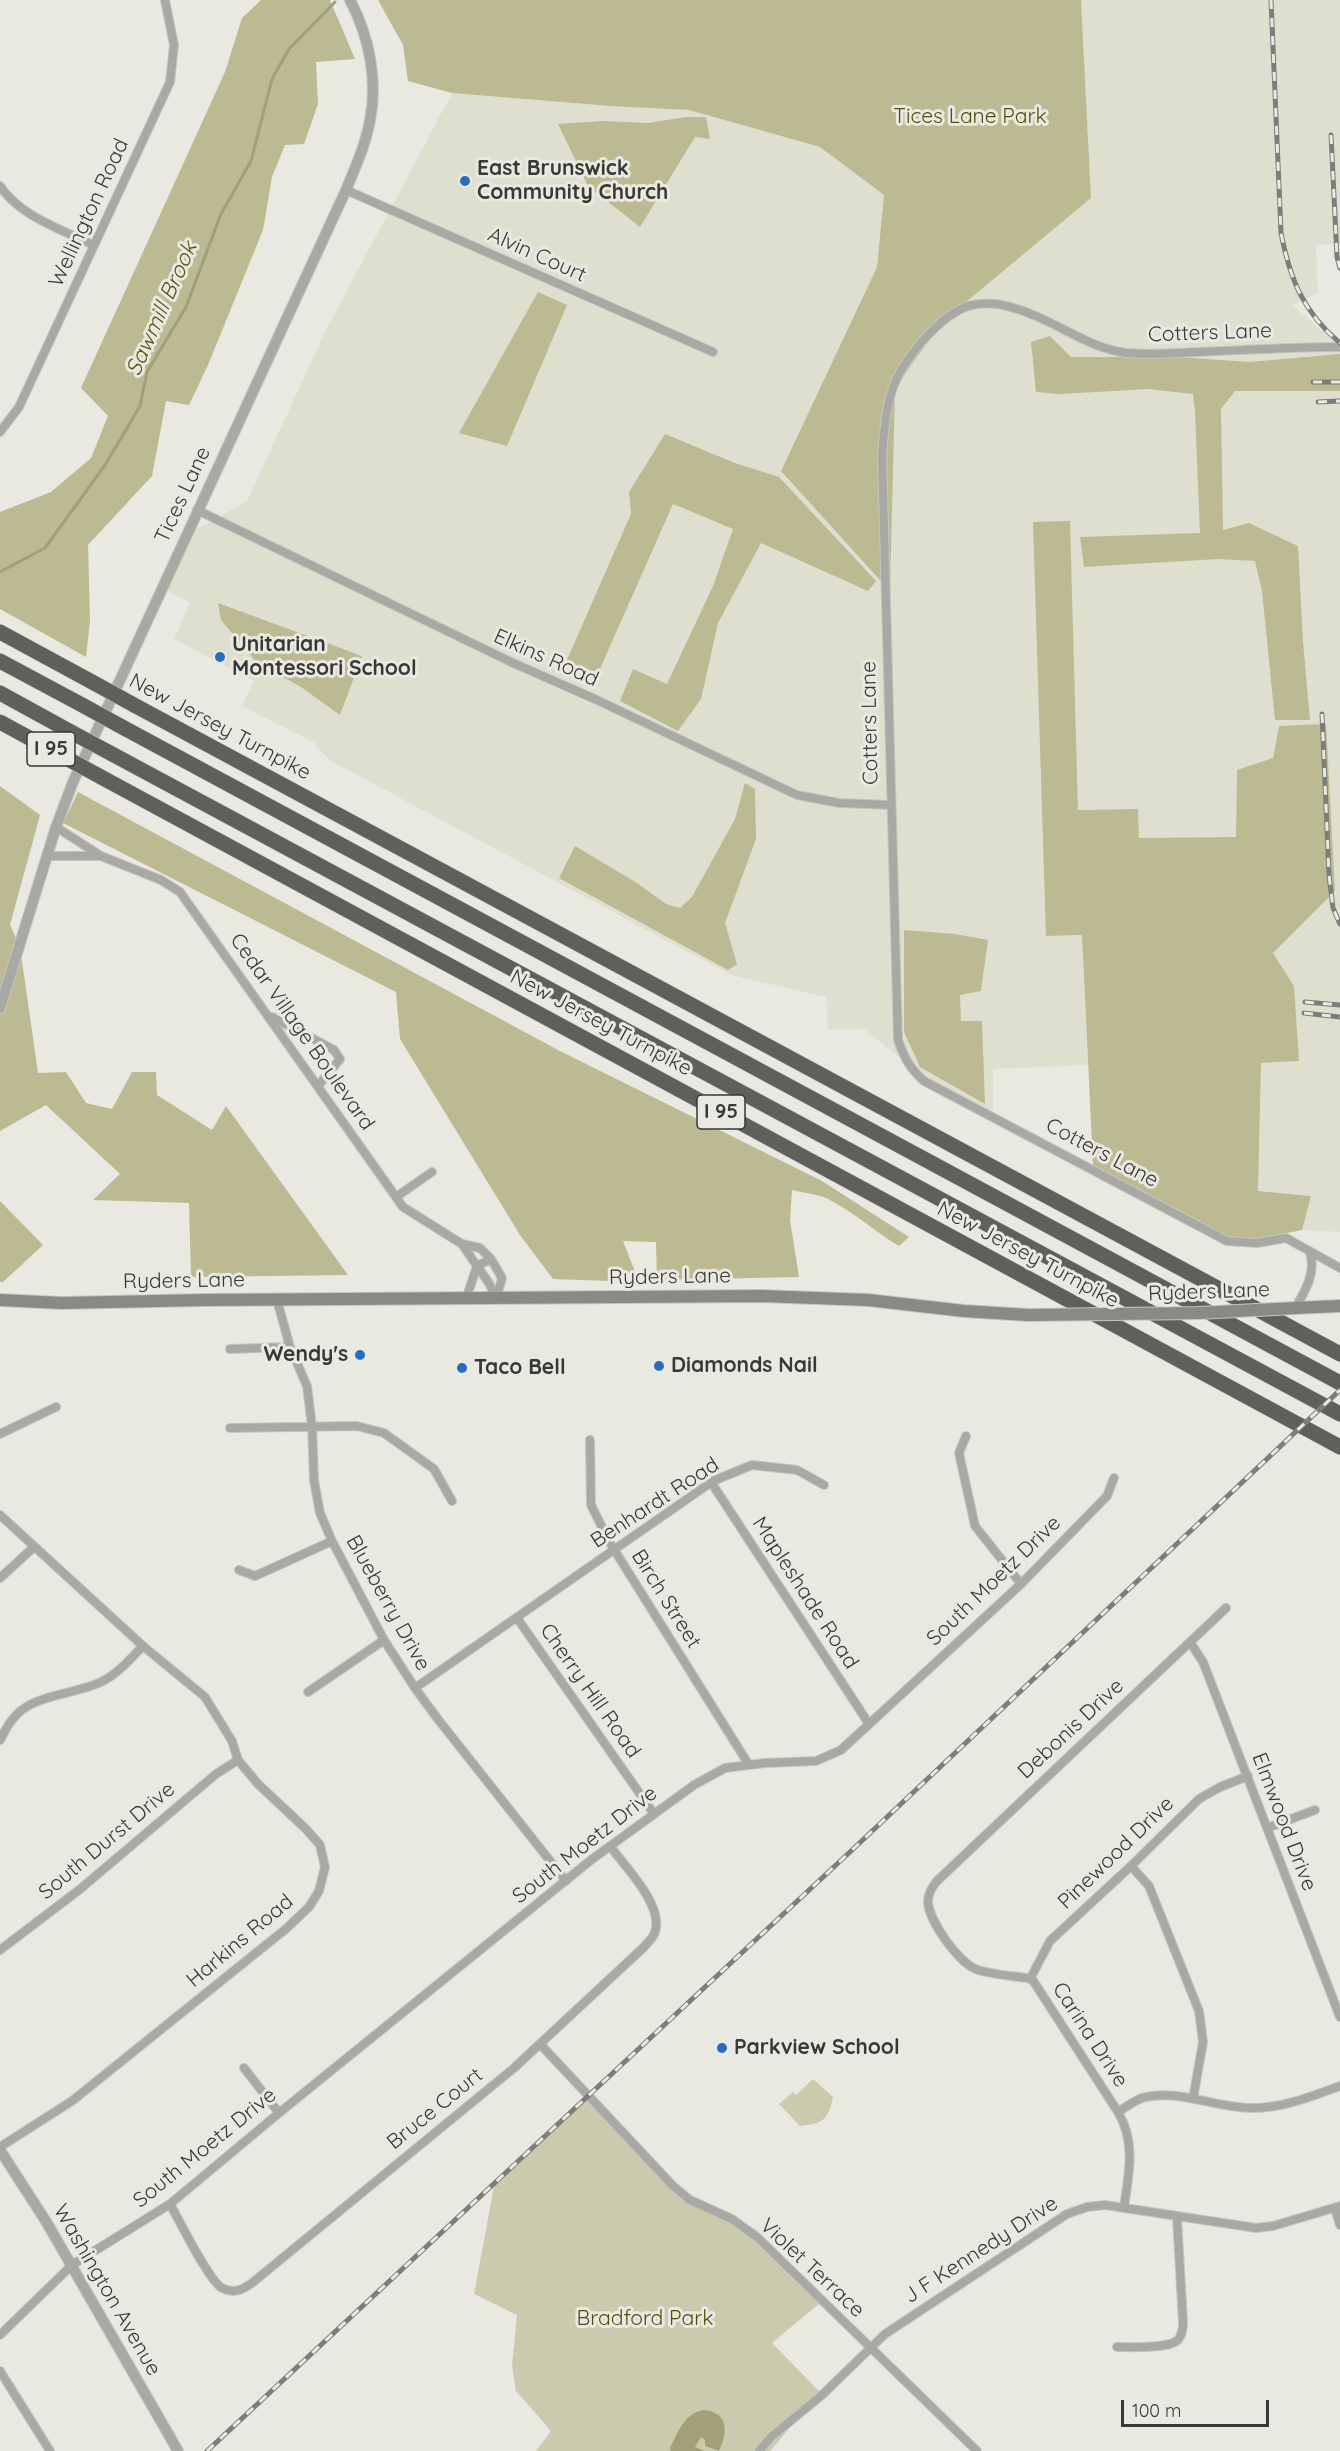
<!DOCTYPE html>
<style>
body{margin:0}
#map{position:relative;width:1340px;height:2451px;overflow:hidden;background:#e9e9e2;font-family:Quicksand,sans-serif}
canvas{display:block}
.scale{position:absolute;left:1121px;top:2400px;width:148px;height:27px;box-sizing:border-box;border:3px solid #383835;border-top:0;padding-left:8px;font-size:18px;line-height:21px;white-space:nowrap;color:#383835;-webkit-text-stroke:4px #e9e9e2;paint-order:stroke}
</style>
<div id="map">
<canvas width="1340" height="2451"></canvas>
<div class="scale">100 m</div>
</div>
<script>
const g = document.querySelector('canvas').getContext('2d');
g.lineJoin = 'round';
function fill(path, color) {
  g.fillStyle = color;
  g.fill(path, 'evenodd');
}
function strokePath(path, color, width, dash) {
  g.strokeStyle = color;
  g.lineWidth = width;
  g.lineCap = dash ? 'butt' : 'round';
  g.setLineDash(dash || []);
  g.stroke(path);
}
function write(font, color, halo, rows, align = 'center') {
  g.font = font + ' Quicksand,sans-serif';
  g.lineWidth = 6;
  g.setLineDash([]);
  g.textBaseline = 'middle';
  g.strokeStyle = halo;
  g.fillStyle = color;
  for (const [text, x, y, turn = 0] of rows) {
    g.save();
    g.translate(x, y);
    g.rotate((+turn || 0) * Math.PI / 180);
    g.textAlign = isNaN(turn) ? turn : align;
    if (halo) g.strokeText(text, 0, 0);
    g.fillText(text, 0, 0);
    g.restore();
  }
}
fill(new Path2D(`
 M1081,0h259v244l-24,1 2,48 -25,12 47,42v885l-38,-2 9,-34 -53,-5 3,-128 37,-2 -4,-75 -21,-33 19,-21 34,-207 -47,1 -6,32 -37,79 -97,1 -1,-29 -60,1 -9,-289 -23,415 36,-1 6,130 -95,4v44l-70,-37 -59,-47 -36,1 -2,-33 -95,-22 -402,-215 -16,-18 -71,-36 12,-25 -80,-42 16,-36 -27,-15 25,-54 59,-33 79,-171 126,-237 158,13 79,4 131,37 64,48 -7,72 -96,204 114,-83 47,-66 149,-124z`), '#dfdfd0');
fill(new Path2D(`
 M813,2079l20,18c-5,23 -10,27 -33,29l-21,-22 14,-12 3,3z
 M593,2094l94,100 70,36 28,34 41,34 -54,45 48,49 -50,59h-234l15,-20 -35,-40 -4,-25 5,-51 -43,-21 20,-107z`), '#cbcaac');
fill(new Path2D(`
 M261,0h69l25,59 -39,3 2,42 -14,40 -19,1 -13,32 -9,53 -55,135 -19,40 -23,-4 -14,75 -64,69 2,76 -4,36 -86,-48v-97l51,-20 40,-34 17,-42 -27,-28 144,-316 17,-54z
 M378,0h703l10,198 -149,124 -47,66 -5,203 -109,-120 96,-204 7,-72 -64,-48 -131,-37 -79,-4 -158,-13 -44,-12 -5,-36z
 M686,117h20l4,22 -15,-2 -55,90 -52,-41 -30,-62 43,-3 47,2z
 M538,292l29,13 -60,141 -48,-13z
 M1050,336l21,21h105l74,5 90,-8v37h-105l-14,18 2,121 26,-7 49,23 5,96 7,78h-35l-13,-129 -7,-30 -37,-2 -134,8 -4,-30 120,-4 -5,-121 -2,-18 -45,-5 -88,5 -24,-2 -5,-50z
 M665,434l70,29 44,14 97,104 -8,10 -107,-48 -43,80 -17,76 -23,32 -58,-30 13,-32 34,15 46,-98 20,-57 -60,-25 -78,176 -29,-18 65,-148 -2,-22z
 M1070,521l8,289 60,-1 1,29 97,-1 1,-67 36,-12 6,-32 47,-2 9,167 -62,62 21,33 5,75 -38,2 -3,128 53,5 -9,34 -65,13 -144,-77 -11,-231 -36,1 -13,-414z
 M218,603l144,53 -22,59 -39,-28 -44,-24 -36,-43z
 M745,783l10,6 1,50 -31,84 12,41 -9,6 -169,-92 16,-32 62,37 29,21 14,4 12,-11 43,-78z
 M0,786l40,29 -30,110 10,22 18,126 28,-1 20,31 26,6 20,-37h24l1,23 55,35 14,-24 122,169 -157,2 -2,-74 -96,-3 27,-26 -74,-69 -46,26z
 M78,792l482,259 262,130 87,56 -10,9c-25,-15 -45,-34 -71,-47 -10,-5 -25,-6 -36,-9l-2,30 9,57 -142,3 -1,-38 -33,-1 16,41 -86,-3 -33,-44 -120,-196 -4,-47 -333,-169z
 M904,930l51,4 33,6 -7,51 -21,4 1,26h21l3,83 -65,-37 -16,-35z
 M0,1201l43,44 -40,37h-3z`), '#bbba92');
fill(new Path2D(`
 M703,2410c26,2 25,22 16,41l-14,-5v-6l-4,-3 -6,10 9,4h-33l-1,-3c8,-16 14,-34 33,-38z`), '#a1a078');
strokePath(new Path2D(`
 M0,572l45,-24 60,-83 35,-59 7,-34 39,-65 35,-93 30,-53 21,-82 17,-30 46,-47`), '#a1a078', 3);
const minor = new Path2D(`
 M0,186c21,31 61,43 93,59
 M346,190l367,162
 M1340,347c-47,0 -94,3 -141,5 -24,1 -49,3 -72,1 -41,-5 -72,-33 -110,-44 -14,-5 -30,-7 -45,-4 -29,7 -63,48 -76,75 -10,23 -12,50 -14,75l16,585c6,17 12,29 26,41l303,160 30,2 29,-5 54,30
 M0,432l19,-25 151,-325 4,-37 -9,-45
 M197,510l314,152 86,38 200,95 42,8 52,2
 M47,856h54l-45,-29
 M101,856l60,24 19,12 223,315 59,37 18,4 11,11 11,19 -6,21
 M272,1017l62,33 6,9 -22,27
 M396,1197l36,-25
 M462,1244l15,22 -11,33
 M491,1259l-14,7 12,17 7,16
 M277,1300l13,47 17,39 5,40 2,54 6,33 12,28 52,99 31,48 22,30 129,163
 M1295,1308c11,-18 21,-35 15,-56
 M230,1349l60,-2
 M230,1428l127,-2 27,7 50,36 18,32
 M0,1434l56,-27
 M966,1436l-7,17 16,73 46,58
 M590,1440l1,65 19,38 139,222
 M711,1482l158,242
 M0,1515l143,131 62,51 27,44 6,19 20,24 48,45 14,16 5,22 -6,24 -10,16 -22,21 -215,173 -72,46
 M239,1570l16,6 77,-35
 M0,1578l34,-31
 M517,1618l137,196
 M1190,1642l13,20 137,355
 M415,1688l298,-207 39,-16 45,5 27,15
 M308,1692l76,-52
 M0,1740c4,-7 7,-14 12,-20 18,-26 62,-25 89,-38 17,-8 29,-23 42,-36
 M1267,1828l48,-18
 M1131,1866l18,20 50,125 4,31 -10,57
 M0,1950l79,-60 137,-116 22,-14
 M1030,1979l20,-38 81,-75 68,-67 21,-12 28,-11
 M540,2044l132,141 18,15 42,19 26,19 219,213
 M244,2068l35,45
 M1118,2112c8,-5 16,-11 24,-14 34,-10 74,10 109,10 32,0 59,-11 89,-22
 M170,2204c9,16 39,77 52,84 12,6 20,2 30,-5l262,-215 130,-121c3,-4 10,-10 11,-15 9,-27 -30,-65 -45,-86
 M1124,2207c5,-33 12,-65 -6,-95l-86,-133c-17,-3 -37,-4 -54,-9 -19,-6 -50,-50 -50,-69 0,-8 4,-14 9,-20l289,-273
 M1335,2208l5,17
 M0,2335l72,-70 98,-61 109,-91 312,-253 103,-75 31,-17 40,-5 51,-2 25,-11 180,-166 86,-88 7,-18
 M1117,2347c14,0 51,2 61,-7 4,-5 5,-12 5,-18l-6,-104
 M0,2371l50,80
 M759,2451l12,-14 51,-42 63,-61 182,-120 20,-7 18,-2 151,23 17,-2 67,-20`);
const tertiary = new Path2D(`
 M0,1008l56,-181 17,-45 273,-592c9,-22 20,-46 24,-70 8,-40 -1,-84 -20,-120
 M0,2150l47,73 131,228`);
const secondary = new Path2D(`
 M0,1300l62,3 142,-3 558,-4 106,4 96,11 64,4
 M1295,1308l45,-2`);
const motorway = new Path2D(`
 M0,632l94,51
 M0,661l84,45
 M0,693l71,39
 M134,705l1206,649
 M124,728l1216,655
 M112,754l1228,660
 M101,777l1239,670`);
strokePath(minor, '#c6c6bf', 10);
strokePath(tertiary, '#c6c6bf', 12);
strokePath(secondary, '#c6c6bf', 14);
strokePath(motorway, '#c6c6bf', 16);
strokePath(minor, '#a8a8a5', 8);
strokePath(tertiary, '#a8a8a5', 10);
strokePath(secondary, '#898985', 12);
strokePath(motorway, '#60605a', 15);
const rail = new Path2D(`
 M1271,0l10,233c9,46 22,79 59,110
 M1331,135l6,122 3,11
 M1313,382h27
 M1318,402l22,-1
 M1322,714l7,161 4,33 7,16
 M1305,1002l35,3
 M1304,1013l36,4
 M207,2451l644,-600 489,-461`);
strokePath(rail, '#7d7d79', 5);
strokePath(rail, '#e9e9e2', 3, [9]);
const secondaryBridge = new Path2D(`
 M1028,1315l170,-2 97,-5`);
const motorwayBridge = new Path2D(`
 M94,683l40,22
 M84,706l40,22
 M0,722l101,55
 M71,732l41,22`);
strokePath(secondaryBridge, '#c6c6bf', 14, []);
strokePath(motorwayBridge, '#c6c6bf', 16, []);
strokePath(secondaryBridge, '#898985', 12);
strokePath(motorwayBridge, '#60605a', 15);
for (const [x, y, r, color] of [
 [465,181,6,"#286cbd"],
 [220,657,6,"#286cbd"],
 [360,1355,6,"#286cbd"],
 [659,1366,6,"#286cbd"],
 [462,1368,6,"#286cbd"],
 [722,2048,6,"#286cbd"]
]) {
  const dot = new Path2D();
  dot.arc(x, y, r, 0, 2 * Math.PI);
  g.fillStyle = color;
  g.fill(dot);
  strokePath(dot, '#e9e9e2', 2);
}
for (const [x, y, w] of [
 [51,749,48],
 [721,1112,48]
]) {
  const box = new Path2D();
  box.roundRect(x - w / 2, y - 17, w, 34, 4.5);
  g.fillStyle = '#e9e9e2';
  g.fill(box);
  strokePath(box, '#383835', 1.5);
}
write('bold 20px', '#383835', null, [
 ["I 95",51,749],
 ["I 95",721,1112]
]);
write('21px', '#524f09', '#e9e9e2', [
 ["Tices Lane Park",970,117],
 ["Bradford Park",645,2319]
]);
write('bold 21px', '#383835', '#e9e9e2', [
 ["East Brunswick",477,169],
 ["Community Church",477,193],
 ["Unitarian",232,645],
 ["Montessori School",232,669],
 ["Wendy's",348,1355,"right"],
 ["Diamonds Nail",671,1366],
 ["Taco Bell",474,1368],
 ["Parkview School",734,2048]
], 'left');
write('21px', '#383835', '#e9e9e2', [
 ["Wellington Road",89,213,-65],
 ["Alvin Court",537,255,24],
 ["Cotters Lane",1210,333,-2],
 ["Tices Lane",183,495,-65],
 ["Elkins Road",546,658,24],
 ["Cotters Lane",870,723,-91],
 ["New Jersey Turnpike",220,727,28],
 ["New Jersey Turnpike",601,1023,28],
 ["Cedar Village Boulevard",302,1032,55],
 ["Cotters Lane",1102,1153,28],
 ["New Jersey Turnpike",1028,1255,28],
 ["Ryders Lane",670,1277,-1],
 ["Ryders Lane",184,1281,-1],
 ["Ryders Lane",1209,1292,-2],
 ["Benhardt Road",655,1503,-33],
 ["South Moetz Drive",994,1581,-44],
 ["Mapleshade Road",805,1593,57],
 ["Birch Street",666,1599,58],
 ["Blueberry Drive",388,1603,61],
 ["Cherry Hill Road",590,1691,55],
 ["Debonis Drive",1071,1729,-43],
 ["Elmwood Drive",1284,1822,69],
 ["South Durst Drive",107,1841,-40],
 ["South Moetz Drive",585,1845,-38],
 ["Pinewood Drive",1116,1853,-44],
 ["Harkins Road",240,1941,-40],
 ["Carina Drive",1090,2035,57],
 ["Bruce Court",435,2109,-39],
 ["South Moetz Drive",205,2148,-39],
 ["J F Kennedy Drive",981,2250,-33],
 ["Violet Terrace",812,2268,43],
 ["Washington Avenue",107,2290,60]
]);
write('italic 22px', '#595614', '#e9e9e2', [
 ["Sawmill Brook",162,309,-66]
]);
</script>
